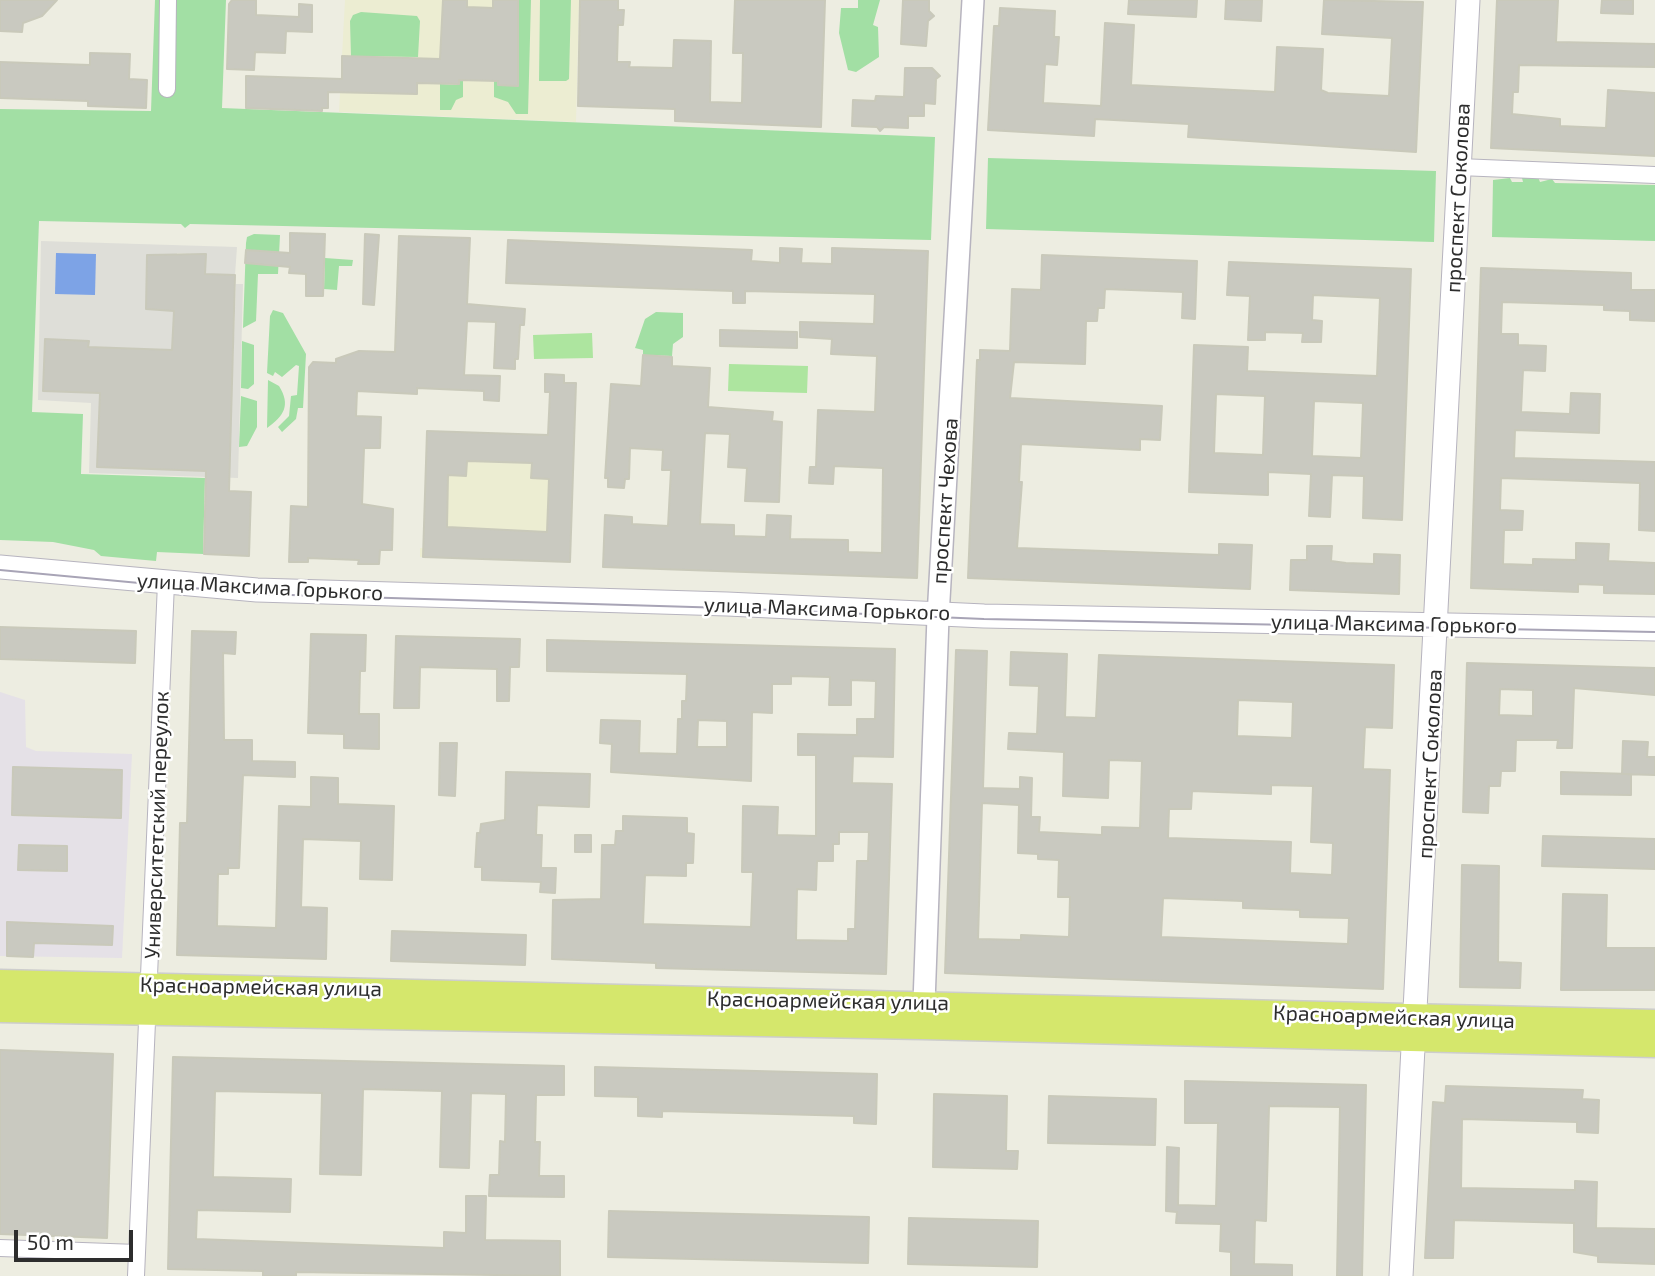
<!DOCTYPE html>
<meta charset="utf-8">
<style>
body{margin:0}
#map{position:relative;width:1655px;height:1276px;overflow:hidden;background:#edede1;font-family:"Exo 2",sans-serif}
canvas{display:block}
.scale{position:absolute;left:14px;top:1230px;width:119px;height:32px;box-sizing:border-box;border:4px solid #2d2d2d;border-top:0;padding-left:9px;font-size:21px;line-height:24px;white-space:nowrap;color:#2d2d2d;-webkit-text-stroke:5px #fff;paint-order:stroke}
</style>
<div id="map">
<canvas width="1655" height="1276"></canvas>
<div class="scale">50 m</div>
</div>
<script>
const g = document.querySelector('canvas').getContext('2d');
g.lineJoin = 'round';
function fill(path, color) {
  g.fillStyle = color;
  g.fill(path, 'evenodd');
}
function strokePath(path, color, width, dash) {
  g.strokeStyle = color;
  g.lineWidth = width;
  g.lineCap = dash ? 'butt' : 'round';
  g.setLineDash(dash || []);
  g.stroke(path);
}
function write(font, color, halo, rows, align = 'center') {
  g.font = font + ' "Exo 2",sans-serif';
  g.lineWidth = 5;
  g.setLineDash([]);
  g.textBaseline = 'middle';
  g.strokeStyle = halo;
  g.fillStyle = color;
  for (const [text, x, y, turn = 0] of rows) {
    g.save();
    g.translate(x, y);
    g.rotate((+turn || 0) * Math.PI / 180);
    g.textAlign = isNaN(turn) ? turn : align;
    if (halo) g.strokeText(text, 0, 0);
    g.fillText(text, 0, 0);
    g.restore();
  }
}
fill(new Path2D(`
 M0,692l25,8 1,47 10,4 96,3 -10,204 -122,-2z`), '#e5e1e7');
fill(new Path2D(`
 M345,0h234l-3,122 -237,-10z
 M545,374l19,1v7l12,1 -6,179 -150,-5v-9h3l4,-117 121,4 2,-42 -5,-1z`), '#ecedd2');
fill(new Path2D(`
 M155,0h71l-4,108 713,29 -4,103 -741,-16 -5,4 -4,-4 -142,-3 -7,191 51,2 -2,60 124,4 -2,76 -46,-2 -1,9 -55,-5 -7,-6 -41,-8 -53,-2v-431l151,2z
 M519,0h12l-3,114h-12l-8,-12 -14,-5v-16h4v5h20z
 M540,0h31l-2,79 -3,2h-27z
 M858,0h22l-7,25 5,2 1,30 -23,15 -8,-2 -9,-37 2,-25h17z
 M361,12l56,4 3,5 -2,36 -67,-1 -1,-35 3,-6z
 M460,80h3v17l-7,3 -5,10h-11v-26l19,1z
 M988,158l448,13 -2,71 -448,-13z
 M1538,177l2,5 12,-3 3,4 100,2v56l-163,-4 1,-57 17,-2 2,4h11l-1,-4z
 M254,234l26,1 -2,39h-20l-2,47 -13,7 3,-85 1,-6z
 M325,258l28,2 -1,6h-13l-2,24 -13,-1z
 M273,310l10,3 23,41 -3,54h-5l-2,11 -14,13 -4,-5 11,-11 2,-20 6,-1 2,-29 -3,-1 -14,12 -7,-5 -2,4 -6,-3 3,-57z
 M656,312l27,1v24l-10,7 -1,12 -29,-1v-5l-8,-2 10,-29z
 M242,341l12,4v39l-6,5 -7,-1z
 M268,380l11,6c12,19 5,30 -12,42z
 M241,396l16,5v26l-10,19 -8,1z`), '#a2dfa4');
fill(new Path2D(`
 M592,333l1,25 -59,1 -1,-24z
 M729,364l79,2 -1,27 -79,-2z`), '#ade59f');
fill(new Path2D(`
 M41,241l196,6 -2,28 -30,-1v-20l-28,-1v10l-9,-8h-20l-2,54 28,2 -2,39 -84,-3v-6l-43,-2 -2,52 57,2 -2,74 131,4 7,-187h7l-5,194 -149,-5 2,-70 -53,-3z`), '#deded8');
fill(new Path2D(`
 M56,253l40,1 -1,41 -40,-1z`), '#7da3e6');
const building = new Path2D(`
 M0,0h57l-15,16 -19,7 -1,9 -22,-1z
 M232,0h24v15l43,2v-13l13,1v27l-26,-1 -1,22 -30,-1 -1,18 -27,-1 2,-65z
 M443,0h24v7l26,1v-8h25v86l-20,-1v-4l-39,-1v4l-42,-1v11l-89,-2v16h-6v3l-76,-3v-32l96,3v-23l98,3z
 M580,0h38v10h6l-1,15h-5l-1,37h13l-1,5 44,1 1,-28 37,1 -1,61 32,1 1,-50h-10l2,-53h90l-4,127 -146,-6v-12l-97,-3z
 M903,0h26v11l5,5 -6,5 -2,25 -25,-2z
 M1129,0h68l-1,17 -68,-3z
 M1226,0h36l-1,21 -36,-2z
 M1324,0l99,2 -7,150 -228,-15 1,-13 -94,-5 -1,17 -106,-6 6,-104h5l1,-18 55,3 -1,26h5l-2,28 -12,-1 -2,39 58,3 4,-83 29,2 -3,60 144,7 2,-45 46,2 -2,41 7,3 61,3 3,-58 -70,-4z
 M1497,0h61l-2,42 99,2v23l-136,-2 -1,27h-5l-1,22 48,5v7l46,2 2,-38 47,3v63l-164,-8z
 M1602,0h31v14l-32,-1z
 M90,53l40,1 -1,25 18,1 -1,28 -58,-2v-5l-88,-3v-36l90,3z
 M905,68h27l8,8 -4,3 -1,25 -11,-1v13h-16v12l-24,-1 -4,4 -3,-4 -25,-1 1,-26 22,1 1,-5 28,1z
 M290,233l35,1 -2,62h-17v-22l-17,-1 1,-6 -45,-4 1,-13 44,3z
 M365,234l14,1 -5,70 -11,-1z
 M399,236l71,2 -3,66 58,5 -1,16h-4l-2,34h-3v10l-21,-1 2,-46 -29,-1 -3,54 36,1 -1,25 -15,-1v-9l-67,-3v6l-60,-3 -1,25 25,1 -1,31h-16l-2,56 31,5 -1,41h-12l-1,14h-21l1,-4 -51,-2v4h-19l2,-56 17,1 1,-140 4,-5 23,1v-4l23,-8 36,1z
 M508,240l244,10 -1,11 29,2v-15l22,1 -1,14 31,1v-16l96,3 -11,327 -314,-11 2,-52 27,2v7l36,2 3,-56h-9l1,-20 -33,-2 -1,31h-4l-1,9 -16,-1v-9h-3l6,-94 30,2 2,-31 29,2v9l38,2 -2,39 65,5 -1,9 10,1 -3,80 -34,-1 2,-33 -19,-1 2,-33 -25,-1 -5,91 34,1v11l32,1 1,-22 24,1 -1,23 58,1v12l34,1 1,-85 -49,-2 -1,18 -24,-1 1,-16h6l2,-57 57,2 2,-56 -46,-2 1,-15 -32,-2v-15l74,2 1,-30 -130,-3v12h-12v-12l-227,-8z
 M206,254l-1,20 30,1 -6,216 22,1 -2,64 -45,-2 2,-83 -109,-4 3,-74 -57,-2 2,-52 44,2 -1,6 84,3 2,-39 -28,-2 1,-54z
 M1042,255l155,6 -2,58 -13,-1 1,-26 -78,-3 -1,19h-6l-1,13h-11l-1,43 -71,-2 -4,36 152,8 -2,34 -20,-1v11l-119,-6 -2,38h3l-5,66 202,7v-11l33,1 -2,44 -282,-11 9,-218h3v-10l30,1 2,-62 29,1z
 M1229,262l182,7 -9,251 -39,-2 1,-42 -32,-1 -2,42 -21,-1 2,-42 -43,-2v23l-79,-3 5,-147 54,2 -1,24 130,5 3,-78 -67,-3 -1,25 10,1 -1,21h-19l1,-9 -38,-1v8h-17l2,-44 -23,-1zM1216,394l49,2 -2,59 -49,-2zM1314,401l49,2 -2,55 -49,-2z
 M1481,268l150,5v17h24v31l-25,-1v-9l-26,-1v-5l-102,-3 -1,32h17v11l28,1 -1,25 -22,-1 -2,42 49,2 1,-21 29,1 -1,39 -84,-3 -1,28 141,4v69l-16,-1 1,-47 -139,-5 -1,32 23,1 -1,19h-18l-1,34 30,1v-6l43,1v-17l33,1 -1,17 47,2v31l-51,-1v-8l-26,-1v8l-107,-4z
 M720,330l77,2v16l-77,-2z
 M545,374l19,1v8h12l-6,179 -147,-5 4,-126 121,4 2,-43h-5zM467,461l65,2 -1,15 18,1 -2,53 -100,-5 1,-52 18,1z
 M1307,546h25l-1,15 15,2 28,1v-10l26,1 -1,39 -109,-4 1,-30h16z
 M0,627l136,4 -1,32 -135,-4z
 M192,631l44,1 -1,22 -12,-1 1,87h28v21l43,1v15l-52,-2 -4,93h-11v6h-10l-1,52 59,2 3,-122 32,1v-30l27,1v26l56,2 -2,74 -32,-1 1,-38 -58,-2 -2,68 26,1 -1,51 -149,-4 3,-132h7z
 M311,634l55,1 -1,36h-5l-1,43h20v35l-35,-1v-14l-36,-1z
 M396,636l124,3 -1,28h-9l-1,34h-12v-32l-77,-2 -1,41h-25z
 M547,640l348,9 -2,108 -40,-1 -1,27 40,1 -6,190 -230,-6v-5l-104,-4 1,-59 48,-1 1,-54h13l1,-14h7v-15l64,2v15l7,1 -1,29h-7v13l-41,-1 -2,49 108,3 2,-55h-11l1,-66 35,1 -1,28 39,1v-81h-18v-21l59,1v-16h18l1,-38 -25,-1v25h-22l1,-28 -39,-1v8h-19v29l-20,-1 -1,69 -140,-9 1,-28 -12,-1 1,-23 39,1 -1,32 38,1 1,-35h4v-18h4l1,-27 -140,-3zM698,720l29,1v26h-30zM839,832h30l-1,29h-11l-2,68h-7v12l-52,-1 1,-51 19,1 1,-29h16v-17h6z
 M956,650l31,1 -4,137 37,1v-12l12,1 -1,39h9l-1,15 63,3v-8l38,1 2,-67 -33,-1 -1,38 -45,-2 1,-44 -56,-3 1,-16 28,1 2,-48 -29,-1 1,-33 56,2 -2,63 31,1 3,-63 295,10 -2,63 -27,-1 -2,42 27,1 -7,219 -438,-16zM1238,700l55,2 -1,36 -55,-2zM1271,785l42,1 -2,56 22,1 -1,32 -42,-2 1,-31 -123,-4 1,-29h22l1,-18 79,3zM982,803l37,2 -1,48 20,1v5l21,1 -1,37h12l-1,40 -48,-2v5l-43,-1zM1163,898l80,3v7l57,2v7l49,1 -1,26 -187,-7z
 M1467,663l188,5v27l-81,-7 -2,60h-15l1,-8h-42l-1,31h-14l-1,15h-11l-1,27 -25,-1zM1500,689l33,1v26l-34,-1z
 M1623,741l25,1 -1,15h8v18l-33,-1z
 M440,743h17l-2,53 -16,-1z
 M13,767l109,3 -1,48 -109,-3z
 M506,772l84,2 -1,33 -52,-2 -1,30h6l-1,33h15l-1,25 -15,-1 1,-10 -59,-2v-13h-7l2,-34h3l1,-9 24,-4z
 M1561,772l70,2v21l-70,-1z
 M575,835h16v17h-16z
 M1543,836l112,3v30l-113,-3z
 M19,845l48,1v25l-49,-1z
 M1462,865l37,1 -1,96 23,1 -1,25 -60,-1z
 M1563,894l44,1 -1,53h49v42h-94z
 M7,922l106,4 -1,19 -78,-2 -1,14 -26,-1z
 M392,931l134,4 -1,30 -134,-4z
 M0,1050l113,4 -6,184 -107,-4z
 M173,1057l391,9v29h-28l-1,47h5l-1,34h25v21l-75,-1 1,-21h9l1,-34 5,1 1,-48 -35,-1 -2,75 -29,-1 2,-76 -79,-2 -2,86 -41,-1 2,-81 -107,-2 -2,86 78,2 -1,33 -93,-2 -1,29 248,9v-16l22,1v-37h20l-1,44 75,1v35l-264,-4v4h-33v-5l-95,-2z
 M595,1067l282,7 -1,50 -22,-1v-7l-192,-5v6l-24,-1v-19l-43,-1z
 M1185,1081l181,4 -4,191h-25l3,-169 -71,-1 -3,115 -11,-1 -1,44 38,1v11h-61v-24l-11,-1 1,-27 -45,-1 1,-11 -11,-1 1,-64 12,1 -1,57 38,1 2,-83h-33z
 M1446,1086l137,4 -1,9 17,1 -1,33 -21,-1v-10l-115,-3 -1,69 114,2v-9l22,1 -1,46 59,1v35l-57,-2v-6l-24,-4v-29l-120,-3 -1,38h-28l8,-156 12,1z
 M934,1094l73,2 -1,55h12l-1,18 -84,-2z
 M1049,1096l107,3 -1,46 -107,-2z
 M609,1211l260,6 -1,46 -260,-6z
 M909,1218l129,3 -1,46 -129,-3z`);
fill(building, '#c9c9c0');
strokePath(building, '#c9c9ba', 2);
const minor = new Path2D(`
 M167,89l1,-89
 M1459,167l196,8
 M0,1248l137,5
 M136,1276l30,-693`);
const tertiary = new Path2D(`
 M924,1003l14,-386 35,-617`);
const secondary = new Path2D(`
 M0,567l257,23 470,14 257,12 671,13
 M1401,1276l67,-1276`);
const primary = new Path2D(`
 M0,983l1655,40
 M0,1009l923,17 732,18`);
strokePath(minor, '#b7b4bf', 18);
strokePath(tertiary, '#b7b4bf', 24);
strokePath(secondary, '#b7b4bf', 25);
strokePath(primary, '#cdcdcd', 29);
strokePath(minor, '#fff', 16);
strokePath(tertiary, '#fff', 21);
strokePath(secondary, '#fff', 23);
strokePath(primary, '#d5e76c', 26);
strokePath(new Path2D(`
 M0,570l257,24 469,14 258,11 671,13`), '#a8a4b6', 2);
write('21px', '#2d2d2d', '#fff', [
 ["проспект Соколова",1458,198,-87],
 ["проспект Чехова",945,501,-86],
 ["улица Максима Горького",260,587,3],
 ["улица Максима Горького",827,609,2],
 ["улица Максима Горького",1394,624,1],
 ["проспект Соколова",1430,764,-87],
 ["Университетский переулок",157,825,-88],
 ["Красноармейская улица",261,987,1],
 ["Красноармейская улица",828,1001,1],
 ["Красноармейская улица",1394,1017,2]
]);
</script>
